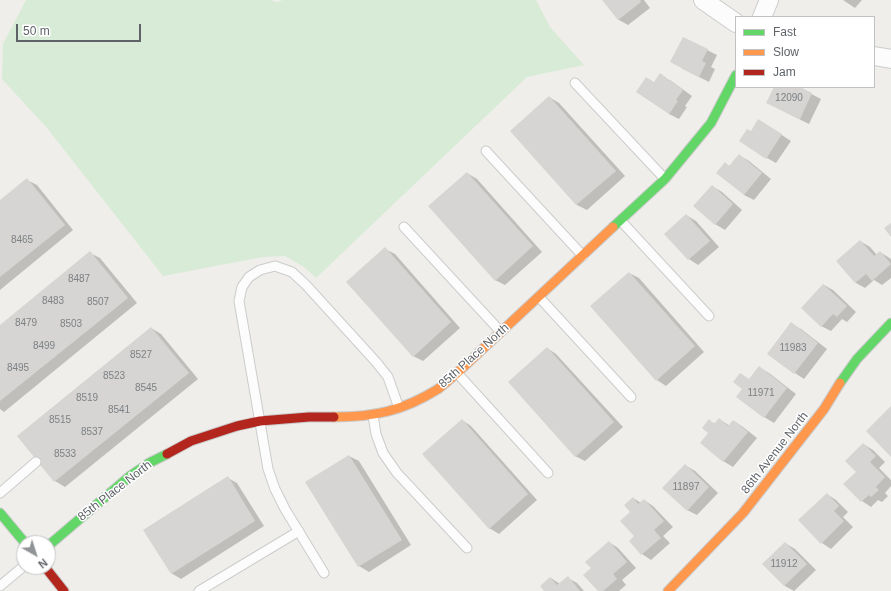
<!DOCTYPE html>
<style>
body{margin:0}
#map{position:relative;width:891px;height:591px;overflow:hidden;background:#efeeea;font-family:Arial,sans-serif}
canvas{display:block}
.legend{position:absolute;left:735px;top:16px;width:140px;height:72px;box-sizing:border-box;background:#fff;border:1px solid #bfc1c3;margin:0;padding:5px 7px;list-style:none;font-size:12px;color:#5f6368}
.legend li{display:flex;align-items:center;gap:8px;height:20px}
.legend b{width:20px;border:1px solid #bfc1c3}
.north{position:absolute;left:16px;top:535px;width:40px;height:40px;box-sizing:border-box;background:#fff;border:1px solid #bfc1c3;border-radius:50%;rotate:141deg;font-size:11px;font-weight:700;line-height:16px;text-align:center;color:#5f6368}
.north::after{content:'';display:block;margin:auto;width:14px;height:18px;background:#919496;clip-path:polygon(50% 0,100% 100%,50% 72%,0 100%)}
.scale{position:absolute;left:16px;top:24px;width:125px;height:18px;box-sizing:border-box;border:2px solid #5f6368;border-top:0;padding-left:5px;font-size:12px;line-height:14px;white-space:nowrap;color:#5f6368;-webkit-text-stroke:3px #fff;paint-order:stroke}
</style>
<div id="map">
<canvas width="891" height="591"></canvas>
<ul class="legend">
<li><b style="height:5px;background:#63d668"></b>Fast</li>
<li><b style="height:5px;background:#ff974d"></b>Slow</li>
<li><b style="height:5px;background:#b3261e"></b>Jam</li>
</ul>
<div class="north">N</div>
<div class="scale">50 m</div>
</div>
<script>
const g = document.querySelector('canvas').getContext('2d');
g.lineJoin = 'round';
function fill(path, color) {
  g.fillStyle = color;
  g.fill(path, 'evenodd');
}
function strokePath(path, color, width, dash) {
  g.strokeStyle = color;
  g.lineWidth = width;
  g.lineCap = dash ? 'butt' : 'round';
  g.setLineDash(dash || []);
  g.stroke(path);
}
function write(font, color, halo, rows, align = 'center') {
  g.font = font + ' Arial,sans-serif';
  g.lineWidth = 3;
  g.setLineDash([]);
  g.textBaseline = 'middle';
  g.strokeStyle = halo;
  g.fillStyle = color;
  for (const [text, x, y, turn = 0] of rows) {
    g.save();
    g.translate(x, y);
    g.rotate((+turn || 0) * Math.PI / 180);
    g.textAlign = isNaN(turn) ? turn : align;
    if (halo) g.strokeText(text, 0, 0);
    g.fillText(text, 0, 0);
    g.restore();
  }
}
fill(new Path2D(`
 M26,0h244l7,2 6,-2h253l14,27 34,38 -57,12 -211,201 -12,-11 -19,-11 -22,1 -100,19 -116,-148 -45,-49 1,-35z`), '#d8ebd6');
fill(new Path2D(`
 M604,0h40l6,8 -22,17 -9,-5z
 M843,0h19l-7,8z
 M707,50l10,5 -6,12 4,2 -6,13 -28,-14z
 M670,80l22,16 -7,10 2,1 -8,12 -10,-5 -15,-31z
 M775,87h23l23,12 -12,25 -32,-16z
 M549,97l10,6 66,73 -38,34 -10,-5 -66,-74z
 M768,126l23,15 -15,22 -9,-5 -16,-26z
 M739,155l10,6 22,18 -17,21 -10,-5 -19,-31 5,2z
 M467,173l10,6 65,73 -37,33 -10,-5z
 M27,180l10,5 36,45 -73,60v-88z
 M712,186l10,6 20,18 -17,20 -10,-6z
 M686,215l10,6 23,26 -21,18 -9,-6z
 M860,241l10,6 7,8 3,-3 11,7v19l-9,7 -8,-5 -9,8 -9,-5 -19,-22z
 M385,249l10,5 65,74 -37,33 -10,-5z
 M90,253l10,5 37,45 -133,109 -4,-3v-83z
 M629,273l10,5 65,74 -38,34 -9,-6 -65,-74z
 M824,285l9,5 23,22 -9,10 -5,-3 -11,12 -10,-5z
 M792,324l9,5 26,20 -23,30 -9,-6z
 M151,328l10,6 37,45 -133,108 -10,-6 -37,-45z
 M547,348l9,6 67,73 -38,34 -10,-5z
 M759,367l10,6 27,21 -22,29 -10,-6 -20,-28 -3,-15 9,6z
 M719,419l11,7 4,-5 9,6 14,11 -24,29 -10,-6 -13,-28 -1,-12 6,3z
 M462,420l9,6 66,74 -38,34 -10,-6z
 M863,444l10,6 12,12 -6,6 12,12v6l-6,7 3,3 -6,6 -4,-2 -7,7 -9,-6 -17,-17 12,-12z
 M349,456l10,5 52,84 -42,27 -10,-6 -52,-84z
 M685,465l10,6 23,22 -21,22 -10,-5z
 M228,478l9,5 27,43 -83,53 -10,-6z
 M827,494l9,6 12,12 -5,5 10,10 -22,22 -9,-6z
 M633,498l8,5 3,-3 9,6 20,21 -10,9 7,7 -19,17 -9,-6 -6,-17 -5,-25z
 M609,542l9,6 18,20 -14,12 4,5 -7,6h-20l-7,-22z
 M785,543l10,6 21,21 -22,21 -9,-5 -21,-22z
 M551,578l9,6 8,-6 9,5 7,8h-39z`), '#0003');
fill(new Path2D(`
 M602,0h38l1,2 -23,18z
 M683,37l25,12 -6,12 4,2 -7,14 -29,-15z
 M660,73l23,17 -7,10 2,1 -9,13 -33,-22 10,-15 8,5z
 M774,87h26l12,6 -12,26 -34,-16z
 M549,96l67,75 -40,34 -66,-74z
 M758,119l24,15 -16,25 -27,-18 8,-12 4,2z
 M739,154l23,19 -18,22 -28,-22 9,-11 4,4z
 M467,172l66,74 -38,35 -67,-75z
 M27,178l38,47 -65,52v-77z
 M712,185l21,19 -18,21 -22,-19z
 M686,214l24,27 -22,19 -24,-26z
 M891,223v14l-7,-9z
 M860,240l14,16 6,-5 11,13 -19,17 -6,-7 -11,9 -19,-22z
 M385,247l66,75 -38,35 -67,-75z
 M90,251l38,47 -128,103v-76z
 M629,272l66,74 -39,35 -66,-75z
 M823,284l24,22 -10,11 -4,-3 -12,13 -20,-19z
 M791,322l27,21 -24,31 -27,-20z
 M151,327l38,46 -135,109 -37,-46z
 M547,347l67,75 -39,35 -67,-75z
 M759,366l28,22 -23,30 -28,-21 6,-8 -9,-7 7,-9 9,6z
 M891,406v51l-25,-26z
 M719,418l9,8 5,-6 15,12 -25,30 -23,-19 8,-10 -6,-5 7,-9 5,5z
 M462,419l66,75 -39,35 -67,-75z
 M863,443l13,13 -6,6 15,15 -9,10 3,3 -8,7 -2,-2 -8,7 -18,-18 13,-12 -11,-11z
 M349,455l53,85 -44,27 -53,-85z
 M685,464l24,23 -22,24 -25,-23z
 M228,476l27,45 -84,53 -28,-44z
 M827,493l12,13 -5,5 10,10 -23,23 -23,-24z
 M633,497l5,7 6,-5 20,22 -10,9 7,8 -20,17 -12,-14 5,-5 -14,-15 10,-9 -6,-7z
 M609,541l18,21 -14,12 4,5 -14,12h-5l-15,-16 8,-7 -6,-6z
 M785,542l22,22 -23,22 -22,-22z
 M568,576l12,15h-36l-4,-5 10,-9 7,8z`), '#d6d5d3');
const lane = new Path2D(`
 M575,83l90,96
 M486,151l97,105
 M621,221l88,95
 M404,227l97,105
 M539,297l92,100
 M457,373l91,100
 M373,415l3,19 7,19 14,20 70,75
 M0,493l36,-31
 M324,573l-39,-64 -10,-20 -7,-20 -29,-168 3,-14 7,-10 11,-7 15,-4 17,6 14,13 71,78 11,14 11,31
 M0,586l24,-20
 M199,591l100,-60`);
const street = new Path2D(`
 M703,0l33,23
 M762,17l7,-17
 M874,56l17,3`);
const fast = new Path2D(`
 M613,227l52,-48 46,-56 25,-48
 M840,383l17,-24 34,-36
 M0,513l25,30
 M48,546l82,-70 19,-13 18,-9`);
const slow = new Path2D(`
 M334,417c40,0 69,-6 104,-28 7,-5 13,-11 19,-16l156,-146
 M668,591l75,-78 81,-104 16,-26`);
const jam = new Path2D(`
 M167,454l24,-13 46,-15 23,-5 49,-4h25
 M45,567l19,24`);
strokePath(lane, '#cbcccc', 11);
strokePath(street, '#cbcccc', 20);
strokePath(fast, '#cacacb', 11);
strokePath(slow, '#cacacb', 11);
strokePath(jam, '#cacacb', 11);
strokePath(lane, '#fdfcfc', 9);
strokePath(street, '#fdfcfc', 18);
strokePath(fast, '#63d668', 9);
strokePath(slow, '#ff974d', 9);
strokePath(jam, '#b3261e', 9);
write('10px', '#7e8184', null, [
 ["12090",789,98],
 ["8465",22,240],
 ["8487",79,279],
 ["8483",53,301],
 ["8507",98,302],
 ["8479",26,323],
 ["8503",71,324],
 ["8499",44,346],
 ["11983",793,348],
 ["8527",141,355],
 ["8495",18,368],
 ["8523",114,376],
 ["8545",146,388],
 ["11971",761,393],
 ["8519",87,398],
 ["8541",119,410],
 ["8515",60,420],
 ["8537",92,432],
 ["8533",65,454],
 ["11897",686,487],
 ["11912",784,564]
]);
write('12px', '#5f6368', '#fff', [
 ["85th Place North",474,356,-42],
 ["86th Avenue North",775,453,-52],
 ["85th Place North",115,491,-38]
]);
</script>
